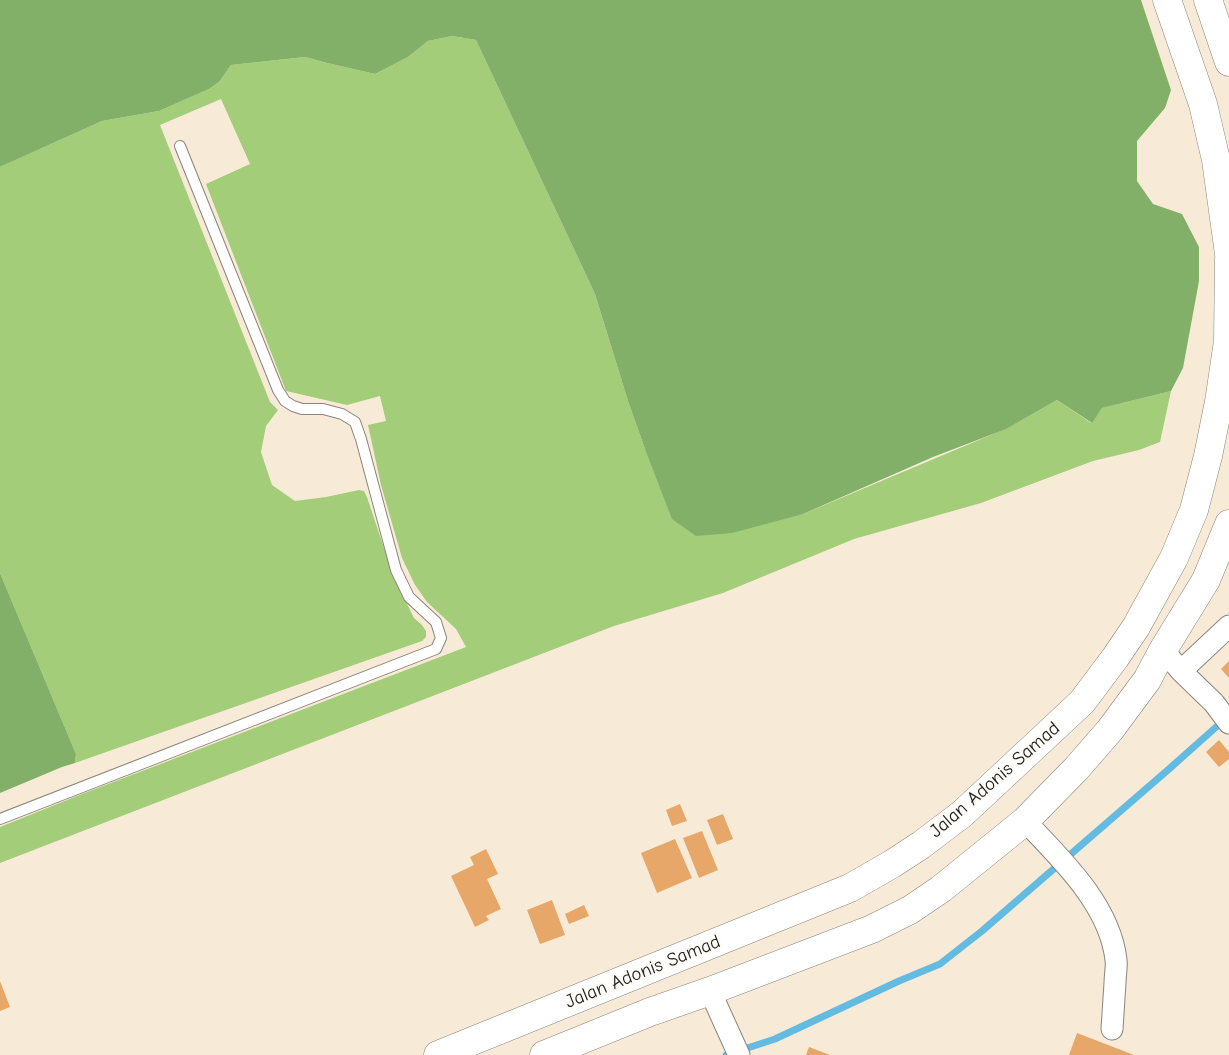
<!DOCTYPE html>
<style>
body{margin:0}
canvas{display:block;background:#f7ebd8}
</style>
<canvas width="1229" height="1055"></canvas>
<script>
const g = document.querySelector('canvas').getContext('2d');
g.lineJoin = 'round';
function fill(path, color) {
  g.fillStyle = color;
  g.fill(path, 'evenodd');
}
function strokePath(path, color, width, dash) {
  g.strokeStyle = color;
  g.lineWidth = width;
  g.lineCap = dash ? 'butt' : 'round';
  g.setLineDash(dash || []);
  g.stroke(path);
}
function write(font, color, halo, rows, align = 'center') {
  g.font = font + ' "Comic Neue",sans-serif';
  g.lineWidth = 5;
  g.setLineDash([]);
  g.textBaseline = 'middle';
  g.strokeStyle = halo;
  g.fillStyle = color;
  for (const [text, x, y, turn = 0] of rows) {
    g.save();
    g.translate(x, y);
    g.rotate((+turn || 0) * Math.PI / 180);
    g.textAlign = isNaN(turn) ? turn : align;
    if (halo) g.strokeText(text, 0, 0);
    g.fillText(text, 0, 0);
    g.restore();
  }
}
fill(new Path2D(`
 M452,36l24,4 119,254 33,107 17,48 158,65 202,-85 17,-9 35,-20 34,23 11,-15 69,-17 -11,51 -21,8 -46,11 -112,42 -127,36 -131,54 -109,33 -614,237v-36l82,-33 384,-147 -10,-18 -29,-27 -12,-17 -13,-27 -21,-73 -13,-60 18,-4 -6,-25 -33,9 -61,-14 -80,-207 44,-20 -29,-65 -61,26 110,277 8,8 -12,16 -5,26 11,33 23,16 31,-4 33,-7 5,1 3,6 26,78 21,43 8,7 4,6v6l-4,4 -347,122 1,-9 -76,-181v-406l102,-46 57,-10 50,-22 10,-7 12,-17 74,-8 22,6 48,11 33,-17 20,-16z`), '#a3cd79');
fill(new Path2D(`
 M0,0h1141l30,90 -6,18 -28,33v40l16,23 29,10 17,33v34l-16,87 -12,23 -69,17 -10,15 -35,-23 -35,20 -16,9 -73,28 -130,57 -71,19 -36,3 -24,-17 -27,-70 -17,-48 -33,-107 -119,-254 -24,-4 -24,5 -20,16 -33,17 -48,-11 -22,-6 -74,8 -12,17 -10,7 -50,22 -57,10 -102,46z
 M0,573l76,181 -1,9 -13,4 -62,26z`), '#82b069');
strokePath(new Path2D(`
 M726,1055l49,-16 124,-58 41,-17 42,-33 187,-162 55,-49`), '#64bbe1', 7);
fill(new Path2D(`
 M1229,661v17l-8,-9z
 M1219,740l10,12v7l-10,8 -13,-15z
 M680,804l7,17 -15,5 -6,-16z
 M723,814l10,25 -16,6 -10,-25z
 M702,831l16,39 -19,8 -16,-40z
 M675,839l17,39 -35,15 -16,-40z
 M486,849l12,25 -11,5 14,30 -15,7 3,4 -14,7 -24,-51 23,-11 -4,-8z
 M552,900l13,35 -25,9 -13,-34z
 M584,905l5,11 -20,8 -4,-10z
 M0,981l10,26 -10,4z
 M1077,1033l57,22h-65z
 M809,1047l21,8h-24z`), '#e6a768');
const lane = new Path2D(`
 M0,819l436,-170 5,-11 -5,-16 -27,-25 -13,-27 -35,-131 -6,-17 -13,-8 -19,-5h-21l-9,-3 -8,-5 -7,-11 -98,-244`);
const street = new Path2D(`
 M1163,650l18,21 48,-45
 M1181,671l33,32 15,20
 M1025,821c36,38 85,84 91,139 1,7 -1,15 -1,23 -1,15 -2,31 -3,46
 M710,991l29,64`);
const highway = new Path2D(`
 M1167,0l36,104 13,56 13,94
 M1208,0l21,62
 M438,1055l412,-167 42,-24 29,-19 41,-31 120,-112 33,-44 21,-31 38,-69 20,-48 14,-54 11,-54 9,-61 1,-82
 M544,1055l106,-43 60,-21 162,-62 38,-19 31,-21 84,-68 51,-52 34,-39 37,-50 16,-30 43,-70 23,-56`);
strokePath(lane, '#8a847a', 12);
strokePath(street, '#8a847a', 23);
strokePath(highway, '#8a847a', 29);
strokePath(lane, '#fff', 10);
strokePath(street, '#fff', 21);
strokePath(highway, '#fff', 28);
write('19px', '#1c1c1c', '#fdfcf7', [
 ["Jalan Adonis Samad",995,780,-41],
 ["Jalan Adonis Samad",643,972,-22]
]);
</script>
